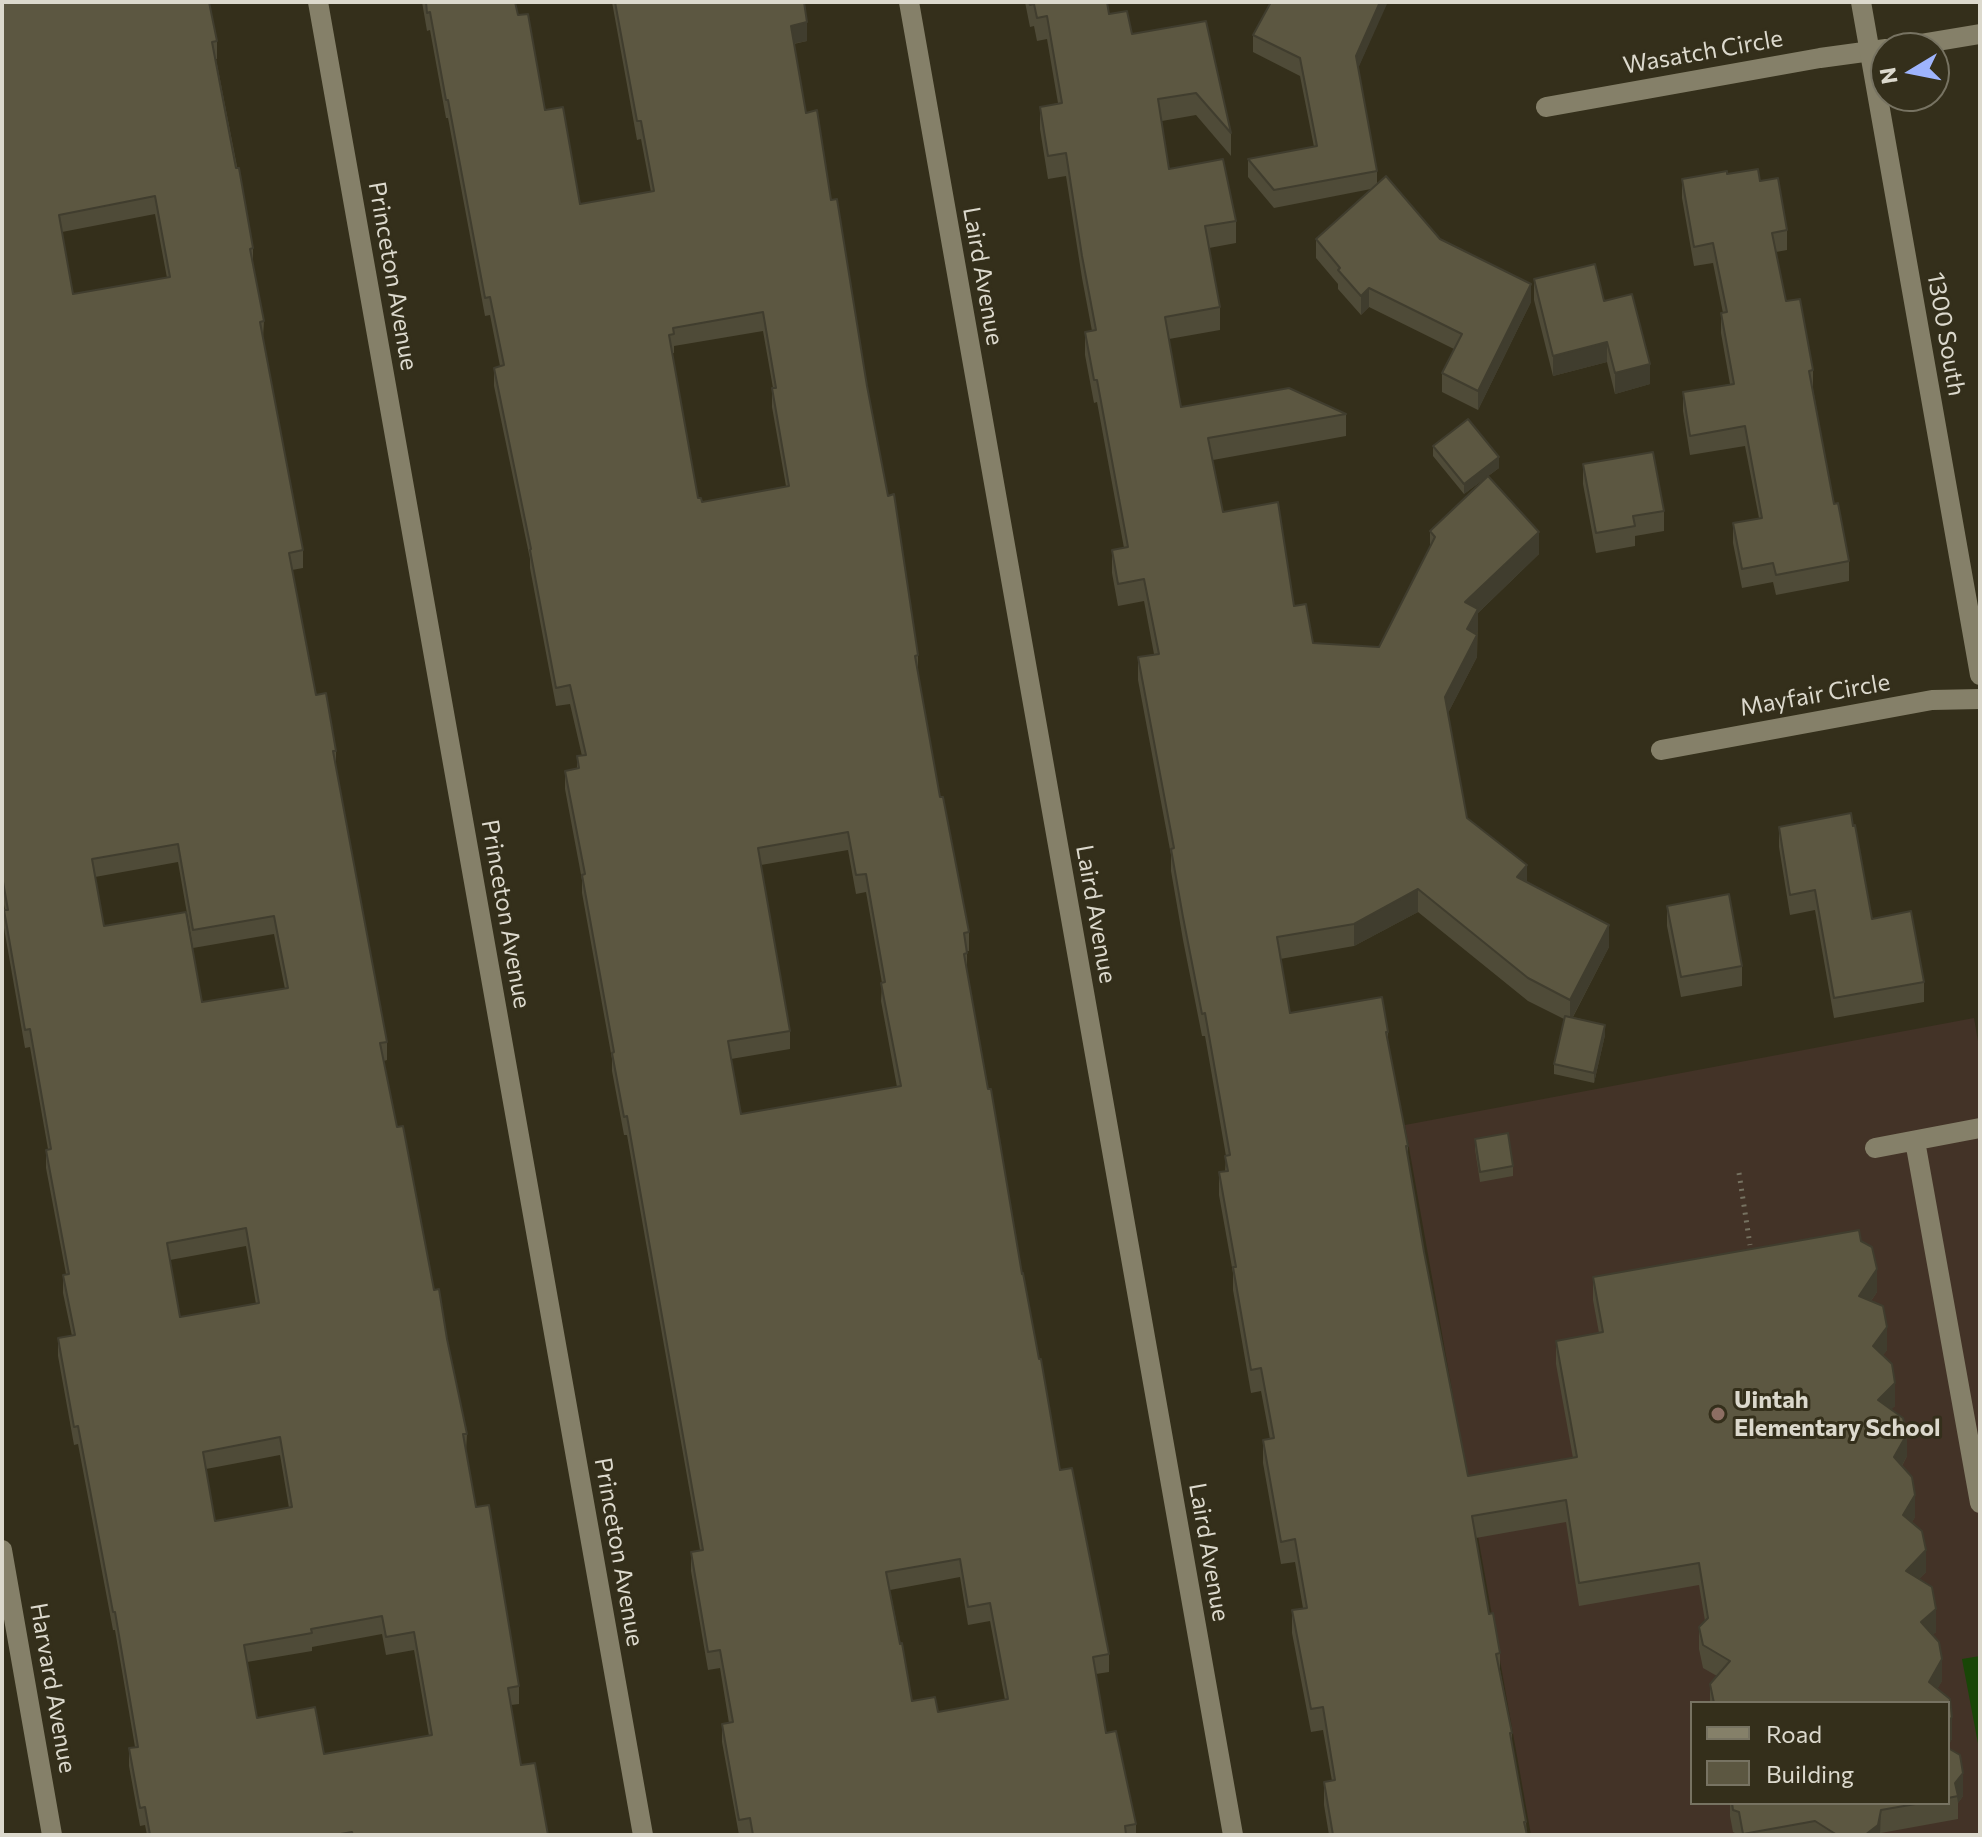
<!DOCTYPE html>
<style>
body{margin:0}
#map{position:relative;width:1982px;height:1837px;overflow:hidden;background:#342f1b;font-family:Commissioner,sans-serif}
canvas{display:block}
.frame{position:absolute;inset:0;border:4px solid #dcd9cd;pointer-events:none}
.legend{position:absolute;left:1690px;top:1701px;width:260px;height:104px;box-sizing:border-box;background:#342f1b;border:2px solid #777362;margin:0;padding:10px 14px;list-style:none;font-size:24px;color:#dcd9cd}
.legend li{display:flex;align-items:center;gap:16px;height:40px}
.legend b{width:40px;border:2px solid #777362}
.north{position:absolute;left:1870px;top:32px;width:80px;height:80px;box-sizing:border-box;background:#342f1b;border:2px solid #777362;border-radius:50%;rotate:260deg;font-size:22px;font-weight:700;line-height:32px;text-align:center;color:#dcd9cd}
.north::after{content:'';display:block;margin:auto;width:28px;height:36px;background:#9eb4fd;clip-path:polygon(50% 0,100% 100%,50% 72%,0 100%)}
</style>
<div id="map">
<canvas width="1982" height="1837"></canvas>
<div class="frame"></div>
<ul class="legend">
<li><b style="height:10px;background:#858069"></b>Road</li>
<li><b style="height:22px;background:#5c5741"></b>Building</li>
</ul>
<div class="north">N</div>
</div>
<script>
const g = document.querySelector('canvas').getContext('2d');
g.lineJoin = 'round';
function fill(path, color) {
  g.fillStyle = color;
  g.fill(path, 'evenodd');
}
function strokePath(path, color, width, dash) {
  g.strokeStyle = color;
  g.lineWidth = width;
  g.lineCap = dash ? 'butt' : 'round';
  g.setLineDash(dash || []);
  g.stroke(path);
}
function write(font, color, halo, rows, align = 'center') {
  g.font = font + ' Commissioner,sans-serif';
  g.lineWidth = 6;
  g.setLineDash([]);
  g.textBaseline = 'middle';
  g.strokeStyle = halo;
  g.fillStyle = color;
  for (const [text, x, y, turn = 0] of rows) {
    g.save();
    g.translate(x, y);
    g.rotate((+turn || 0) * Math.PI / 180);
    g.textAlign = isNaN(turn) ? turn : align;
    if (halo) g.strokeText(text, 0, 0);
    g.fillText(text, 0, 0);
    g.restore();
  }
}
fill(new Path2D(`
 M1974,1018l6,35v782h-449l-126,-710zM1692,1703h256v100h-256z`), '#433327');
fill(new Path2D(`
 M1980,1656v98l-18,-95z`), '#194607');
strokePath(new Path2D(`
 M1739,1173l11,72`), '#767261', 5, [2, 6]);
strokePath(new Path2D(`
 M1915,1141l65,362
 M1875,1148l105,-20`), '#858069', 20);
strokePath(new Path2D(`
 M318,2l325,1833
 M909,2l324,1833
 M1896,48l84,-14
 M1546,107l274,-49 66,-9
 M1661,750l271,-50 48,-1
 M2,1550l50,285`), '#858069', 20);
strokePath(new Path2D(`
 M1861,2l119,673`), '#858069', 20);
fill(new Path2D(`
 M2,2l215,39v18h-1l37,189v18l11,55 -1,18 40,211v18l-11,2 24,125 20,56v15l51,276v18l-3,1 13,66 37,163 13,49 20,95 -1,18 10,55 43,179v18l-8,1 10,60 27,70h-401l-2,-10 -5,1 -11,-60v-18l6,-1 -20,-117h-2l-35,-186 -4,1 -16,-89v-18l14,-2 -9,-43v-18l3,-1 -20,-106v-18l2,-1 -18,-102 -5,1 -21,-120v-18h1l-3,-16zM155,214l12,64 -94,16 -11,-62zM178,862l15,86 81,-14 11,55 -83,13 -98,-76 -9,-49zM246,1246l10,58 -76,13 -10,-57zM280,1455l9,53 -74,13 -9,-52zM382,1634l4,21 28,-5 15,86 -105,18 -67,-36 -10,-56 65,-11v-4z
 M422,2h93l3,13 27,95 35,94 71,-12 -10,-53 -4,1 -25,-138h192l3,39 -13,3 12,69 25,87 87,455v19l22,123 29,135v19h-2v19l55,304 38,196 49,184v18l-13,2 10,59 30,91v11h-397l-17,-93v-18l7,-1 -9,-55 -12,2 -17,-99v-19l9,-2 -73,-415h-3l-12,-64v-12l-30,-166v-13l-17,-91v-18l12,-3v-12h5l-12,-52 -14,2 -26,-138v-9l-36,-173v-18l6,-2 -10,-51 -5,1 -37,-198h-2l-16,-88 -3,1zM763,331l10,57h-1v19l14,79 -84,16 -4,-4 -26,-145h2v-7zM848,850l8,44 10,-2 16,91 -1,18 16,86 -156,27 -10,-55 59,-10v-18l-29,-166zM960,1577l8,48 22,-4 15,79 -67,12 -26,-11 -22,-111z
 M1025,2h82l2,12 18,-3 5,23 74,-13 25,112v23l-35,-41 -34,6 7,48 54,-10 13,62v22l-27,5 11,59v23l-51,9 12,68 108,-19 57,26v22l-133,24 10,52 55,-10 16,104 12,-2 7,39 66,4 51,-99v-17l58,-55 51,56v22l-61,59 -1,44 -29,56 19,105 60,47v17l82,43v22l-36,70 32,8v10l-11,48 -40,-9v-10l10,-45 -36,-18 -110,-89 -64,34 -74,13 10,54 92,-16 6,35v8l20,106v12l16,94 44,224 105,-18 -17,-94v-23l43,-8 -6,-33v-23l266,-47 2,11 11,6 5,22v23l-6,9 12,5 4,21v23l-4,5 9,9 3,19v23l-4,3 12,9 4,16v22l-5,10 10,11 3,18v22l-3,5 10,9 4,19v22l-7,7 13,8 4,22v23l-4,3 7,7 3,17v22l-5,8 13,10 2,18v22l-4,6v-42h-238v-19l7,-8 -14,-8 -4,-19v-22l6,-6 -6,-36 -120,21 -13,-84 -90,16 13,76 4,-1 7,40v17l12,63v12l14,77 1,13h-198l-5,-30v-23l8,-1 -9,-51 -12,2 -19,-99v-23l11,-2 -8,-46 -14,2 -18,-101v-23l7,-1 -9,-48 -10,2 -18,-103v-17l-14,-78v-23h6l1,-16 -21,-120h-3l-19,-96 -12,-69v-16l-33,-175v-23l16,-3 -10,-53 -26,5 -6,-33v-23l12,-2 -27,-146 -3,1 -9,-48v-23l7,-1 -10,-53 -16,-102 -18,3 -8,-50v-22l18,-4 -11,-64 -10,2 -3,-15 -4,1z
 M1387,2l-29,66 19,103v14l63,54 91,63 -53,108 -36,-18v-19l12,-24 -85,-42 -8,8 -23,-26v-5l-22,-26v-19l55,-50 -97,19 -26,-31v-18l66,-12 -14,-71 -47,-24v-17z
 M1727,174l33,7 27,49v20l-11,2 10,49 27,69v19l21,115 15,57v20l-73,14 -3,-13 -31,6 -9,-45v-20l26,-5 -14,-72 -55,9 -7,-44v-19l47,-8 -9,-51v-20h2l-10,-50 -19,3 -12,-68v-19z
 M1534,279l70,22 46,83 -35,10 -8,-32 -54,14 -19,-76z
 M1433,446l66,22 -35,26 -31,-38z
 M1583,464l81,47v20l-29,5v10l-39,7 -13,-69z
 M1779,827l93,92 52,63v20l-90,16 -19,-108 -25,5 -11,-68z
 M1667,906l75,60v20l-61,11 -14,-71z
 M1475,1139l38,27v10l-33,6 -5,-33z
 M1948,1748l15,48 -5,7v16l-77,14 -1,2h-141l-6,-3 -3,-16v-13h218z`), '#4f4b38');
fill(new Path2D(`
 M1380,2h7v2l-31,69v-17z
 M807,22v19l-16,3v-18z
 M1531,284v18l-53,108v-19z
 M1369,288v19l-8,8v-19z
 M1607,342v20l-54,14v-20z
 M1650,364v20l-35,10v-21z
 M1499,457v11l-35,26v-10z
 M1539,532v22l-61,59v18l-11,21 -2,-50z
 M1477,635v22l-32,62v-22z
 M1527,865v22l-10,-10z
 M1418,889v23l-64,34v-22z
 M1609,925v22l-39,75v-22z
 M1605,1025v10l-11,48v-10z
 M1877,1269v23l-18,26v-22z
 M1887,1327v23l-14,19v-23z
 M1895,1383v23l-17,16v-22z
 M1907,1434v22l-13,24v-23z
 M1915,1495v22l-12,21v-23z
 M1926,1550v22l-20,21v-22z
 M1936,1609v23l-15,13v-23z
 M1942,1659v22l-13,22v-21z
 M1952,1717v22l-4,6v-23z
 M1963,1773v23l-5,7 -3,-20z
 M1881,1810l-1,25h-15z`), '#403d2e');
const building = new Path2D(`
 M2,2h207l8,39 -5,1 24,126h3l14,80 -3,1 14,72 -4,1 43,228 -14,3 27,142 10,-2 10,58h-3l54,291 -7,1 17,84 6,-1 31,164 5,-1 8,50 20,95h-4l13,73 13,-2 30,181 -11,2 13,77 14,-2 13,72h-195l-1,-3 -17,3h-185l-5,-28 -5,1 -11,-60 9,-1 -23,-135h-2l-35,-186 -4,1 -16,-89 17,-3 -12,-60 6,-1 -23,-124 5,-1 -21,-120 -5,1 -21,-120h4l-6,-34zM155,196l15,81 -97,17 -14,-79zM178,844l15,86 81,-14 14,72 -86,14 -16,-90 -82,14 -12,-67zM246,1228l13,75 -79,14 -13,-74zM280,1437l12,70 -77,14 -12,-69zM382,1616l4,21 28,-5 18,103 -108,19 -9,-47 -58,11 -13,-73 68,-12 -1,-4z
 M426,2h89l3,13 10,-1 17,96 18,-3 17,97 74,-13 -13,-70h-4l-22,-119h189l3,20 -16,4 15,87 11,-3 14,90 6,-1 30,187 21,110 6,-2 24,161 -3,1 25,141h3l26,135 -5,1 3,20 -3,1 24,135h3l31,185 1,-1 16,86h2l19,111 12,-2 37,186 -16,3 13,76 10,-2 20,93 -11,2 1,9h-373l-3,-17 -11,2 -17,-96 11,-2 -13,-72 -12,2 -17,-100 12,-2 -76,-434 -3,1 -12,-64 2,-1 -32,-177 3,-1 -20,-103 14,-3 -2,-12 9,-1 -16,-70 -14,3 -26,-138 1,-1 -37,-181 10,-3 -14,-68 -5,1 -37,-198h-2l-16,-88 -3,1zM763,312l13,76h-4l17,98 -87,16 -1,-4h-3l-29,-163 5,-1 -1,-6zM848,832l8,43 10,-1 19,108 -4,1 20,103 -160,28 -13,-73 62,-10 -32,-183zM960,1559l8,48 22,-4 18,96 -70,13 -3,-15 -23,4 -10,-58 -2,1 -14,-72z
 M1029,2h78l2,12 18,-3 5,23 74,-13 25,112 -35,-40 -38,6 11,70 54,-10 13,62 -31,5 15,81 -55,10 16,90 108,-19 57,26 -138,24 15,74 55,-10 16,104 12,-2 7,39 66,4 56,-110 -5,-6 58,-55 51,56 -74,70 13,7 -11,20 10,6 -32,62 22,121 60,47 -10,12 92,48 -39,75 -42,-22 -110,-89 -64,35 -77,13 13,76 92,-16 6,35h-2l22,114h-2l18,106 44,224 109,-19 -21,-116 47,-9 -10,-55 266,-47 2,11 11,6 5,22 -18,27 24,10 4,21 -14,19 19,18 3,19 -17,17 25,18 4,16 -13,23 18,20 3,18 -12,20 19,16 4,19 -20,21 26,16 4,22 -15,13 18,20 3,17 -13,23 21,17 2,18 -4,5v-19h-234l-4,-19 20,-23 -27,-16 -4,-18 9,-9 -9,-55 -120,20 -13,-83 -94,16 17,98 4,-1 7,40 -4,1 16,79h-2l16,89h-2l3,13h-194l-9,-53 11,-2 -12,-73 -12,2 -19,-99 15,-2 -12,-69 -14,3 -18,-102 11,-2 -13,-70 -10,2 -18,-103h3l-17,-95 9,-1 -3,-15 5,-1 -25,-142 -3,1 -19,-97 -12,-68 3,-1 -36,-191 21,-3 -15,-75 -26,5 -6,-34 16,-3 -31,-167h-3l-9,-48 11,-2 -14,-74 -16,-103 -18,3 -8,-49 22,-4 -15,-87 -10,2 -3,-14 -4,1z
 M1271,2h109l-24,54 21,115 -103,19 -26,-31 69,-13 -17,-88 -47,-23z
 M1758,169l2,12 18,-3 9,52 -15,3 14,68 14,-2 13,71 -4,1 25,133 4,-1 11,58 -73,14 -3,-12 -31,6 -9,-46 29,-5 -17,-92 -55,10 -7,-44 51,-8 -13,-71 6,-1 -14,-69 -19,4 -12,-68 45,-8v3z
 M1386,176l54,63 91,45 -53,107 -36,-18 20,-39 -93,-46 -8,8 -23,-26 2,-2 -24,-29z
 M1595,264l9,37 28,-7 18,70 -35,9 -8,-31 -54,14 -19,-77z
 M1468,419l31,38 -35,27 -31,-38z
 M1653,452l11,59 -31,5 2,10 -39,7 -13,-69z
 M1851,813l2,13 2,-1 17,94 39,-8 13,71 -90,16 -19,-108 -25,5 -11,-68z
 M1729,894l13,72 -61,11 -14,-71z
 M1565,1016l40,9 -11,48 -40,-9z
 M1508,1133l5,33 -33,6 -5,-33z
 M1948,1748l12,7 3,18 -8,10 3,13 -10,2z
 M1732,1803h189l-40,7 -3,15 -13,10h-28l-22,-14 -72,13 -4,-22 -6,-2z`);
fill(building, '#5c5741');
strokePath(building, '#403d2e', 2);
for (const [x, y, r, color] of [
 [1718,1414,8,"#8d6e63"]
]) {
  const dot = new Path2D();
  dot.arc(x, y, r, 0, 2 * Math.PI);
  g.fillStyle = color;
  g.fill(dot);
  strokePath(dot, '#342f1b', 3);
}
write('24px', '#dcd9cd', '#342f1b', [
 ["Wasatch Circle",1703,52,-10],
 ["Princeton Avenue",393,276,80],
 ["Laird Avenue",983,276,80],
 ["1300 South",1946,334,80],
 ["Mayfair Circle",1815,695,-10],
 ["Princeton Avenue",506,914,80],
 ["Laird Avenue",1096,914,80],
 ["Princeton Avenue",619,1552,80],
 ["Laird Avenue",1209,1552,80],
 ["Harvard Avenue",53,1688,80]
]);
write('bold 24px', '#dcd9cd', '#342f1b', [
 ["Uintah",1734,1400],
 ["Elementary School",1734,1428]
], 'left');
</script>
